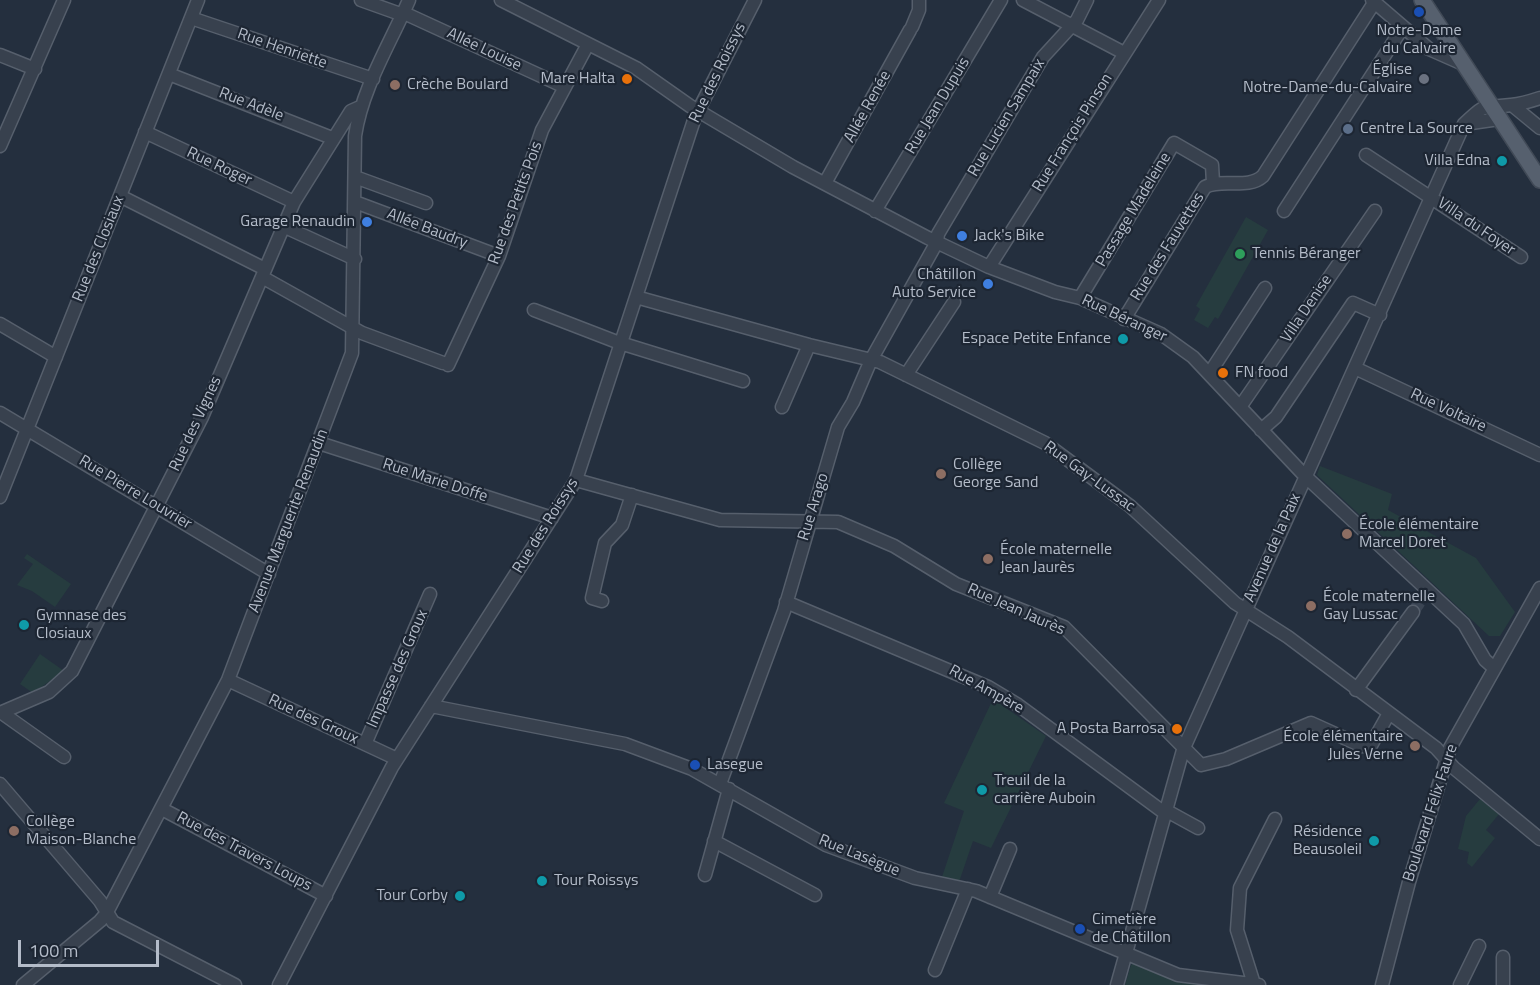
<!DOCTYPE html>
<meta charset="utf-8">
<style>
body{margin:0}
#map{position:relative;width:1540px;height:985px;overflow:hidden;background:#242f3e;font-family:"Titillium Web",sans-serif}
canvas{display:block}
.scale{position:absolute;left:18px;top:940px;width:141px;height:27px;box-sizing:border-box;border:3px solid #b4bcc9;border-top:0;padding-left:8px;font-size:18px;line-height:21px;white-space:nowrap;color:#b4bcc9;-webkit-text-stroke:4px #1d2633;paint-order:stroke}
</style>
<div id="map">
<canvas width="1540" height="985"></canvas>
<div class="scale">100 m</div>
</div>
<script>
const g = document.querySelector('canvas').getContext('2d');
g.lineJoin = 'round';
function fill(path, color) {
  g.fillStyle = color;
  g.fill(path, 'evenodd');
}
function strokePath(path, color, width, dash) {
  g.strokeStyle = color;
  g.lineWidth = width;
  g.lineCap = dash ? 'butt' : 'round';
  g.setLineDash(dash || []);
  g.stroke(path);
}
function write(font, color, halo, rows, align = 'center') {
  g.font = font + ' "Titillium Web",sans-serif';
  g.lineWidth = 4.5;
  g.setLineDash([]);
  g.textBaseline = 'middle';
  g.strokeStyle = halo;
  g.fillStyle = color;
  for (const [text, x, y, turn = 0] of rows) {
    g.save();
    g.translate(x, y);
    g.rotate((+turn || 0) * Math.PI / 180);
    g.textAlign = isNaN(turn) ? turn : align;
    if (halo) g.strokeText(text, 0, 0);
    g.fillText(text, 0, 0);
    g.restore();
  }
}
fill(new Path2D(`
 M1246,217l22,13 -50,89 -3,-2 -7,11 -14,-8 6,-11 -4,-3z
 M1320,466l72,28 -4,16 88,48 39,54 -15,24h-11l-172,-161z
 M27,554l44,30 -16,23 -23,-16 -15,-6 16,-21 -9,-6z
 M40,654l24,17 -31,22 -13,-9z
 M993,699l53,37 -55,112 -18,-7 -14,41 -17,-5 22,-66 -20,-8z
 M1480,799l19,15 -13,16 9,8 -23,29 -5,-4 2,-11 -11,-3 8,-33z
 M1135,962l80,23h-90l6,-20z`), '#263c3f');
strokePath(new Path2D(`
 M1413,612l11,-16`), '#3a4453', 12, [12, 6]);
const minor = new Path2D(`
 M361,0l42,15
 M501,0l135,68 54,38 103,61 135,71 61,29 66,25 25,6 81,36 32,23 112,119 159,148 21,36 8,7
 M1023,0l101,53
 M1372,0l57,49 34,15
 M404,13l161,74
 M191,18l182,61
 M912,27l7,-17v-10
 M0,55l35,14
 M169,74l163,64
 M1512,105l28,23
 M1464,124l35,-5
 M145,132l149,70
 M0,146l64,-146
 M1366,155l155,102
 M355,177l71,26
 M825,183l85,-153
 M120,196l145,73
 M355,202l144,54
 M875,211l126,-211
 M1284,211l119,-184
 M283,226l72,33
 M989,267l170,-267
 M262,277l100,56 81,30
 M636,297l173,48 71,17 165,81 85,63 105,97 53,34 148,111 18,20 86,71
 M1080,298l94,-155 38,22 1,18
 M534,310l83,32 126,39
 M1124,319l81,-132c17,-9 43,3 58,-11l111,-173
 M0,324l56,33
 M448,365l51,-109 43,-126 46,-86
 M1355,368l185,87
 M1209,374l56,-86
 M906,375l48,-73
 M782,407l27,-62
 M1240,407l135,-196
 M0,413l269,161
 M1261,430l15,-13 77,-114 27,12
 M319,443l233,75
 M576,480l144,40 118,2 56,24 62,38 108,43 137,138 25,-6 85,-36 51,23 8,1 18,-32
 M0,497l198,-497
 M602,601l-10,-3 13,-55 17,-18 10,-30
 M786,602l202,85 30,18 148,109
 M228,680l169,79
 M1356,690l57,-78
 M431,706l194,38 67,25 134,76 89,33 61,13 202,84 81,10
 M0,713l49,-21 23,-21 130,-254 92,-215 57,-91 9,-4
 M2,713l62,44
 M365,744l65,-150
 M0,784l100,117 13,21 122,63
 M720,784l64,-173 54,-184 15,-25 18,-42 66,-118 1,-8 105,-177 34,-37 10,-20
 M162,809l164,87
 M1167,811l31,17
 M714,841l101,54
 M705,875l24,-86
 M990,897l20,-48
 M1503,957v28
 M935,970l33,-81
 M1254,984l-17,-54 3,-42 35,-69
 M23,985l77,-64 6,-7 122,-234 124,-327 3,-217c7,-48 35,-92 54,-136
 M279,985l113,-218 184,-287 119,-363 60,-117
 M1117,985l66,-235 281,-626c24,-23 18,-15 47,-19 10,-1 20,-4 29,-7
 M1382,985l27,-103 41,-134 90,-160
 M1460,985l19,-39`);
const major = new Path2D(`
 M1422,0l118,180`);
strokePath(minor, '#565f6c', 15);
strokePath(major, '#414a57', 18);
strokePath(minor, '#38414e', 12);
strokePath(major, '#56606e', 15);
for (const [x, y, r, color] of [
 [1419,12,6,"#1a4fb4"],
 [627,79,6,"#e8710a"],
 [1424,79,6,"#6b7280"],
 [395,85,6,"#8d6e63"],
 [1348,129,6,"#5c6f8a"],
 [1502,161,6,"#0f9aa8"],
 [367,222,6,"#3f7fe0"],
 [962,236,6,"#3f7fe0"],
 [1240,254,6,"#2e9e5b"],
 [988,284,6,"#3f7fe0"],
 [1123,339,6,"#0f9aa8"],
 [1223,373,6,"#e8710a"],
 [941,474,6,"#8d6e63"],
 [1347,534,6,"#8d6e63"],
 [988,559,6,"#8d6e63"],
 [1311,606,6,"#8d6e63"],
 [24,625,6,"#0f9aa8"],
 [1177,729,6,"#e8710a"],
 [1415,746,6,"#8d6e63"],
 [695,765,6,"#1a4fb4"],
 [982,790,6,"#0f9aa8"],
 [14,831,6,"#8d6e63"],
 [1374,841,6,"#0f9aa8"],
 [542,881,6,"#0f9aa8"],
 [460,896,6,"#0f9aa8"],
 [1080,929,6,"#1a4fb4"]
]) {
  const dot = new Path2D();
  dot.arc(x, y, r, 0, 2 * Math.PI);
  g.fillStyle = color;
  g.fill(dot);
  strokePath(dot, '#1d2633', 2);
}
write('16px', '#b4bcc9', '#1d2633', [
 ["Notre-Dame",1419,31,"center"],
 ["du Calvaire",1419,49,"center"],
 ["Église",1412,70,"right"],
 ["Notre-Dame-du-Calvaire",1412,88,"right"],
 ["Mare Halta",615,79,"right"],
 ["Crèche Boulard",407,85],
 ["Centre La Source",1360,129],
 ["Villa Edna",1490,161,"right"],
 ["Garage Renaudin",355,222,"right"],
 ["Jack's Bike",974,236],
 ["Tennis Béranger",1252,254],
 ["Châtillon",976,275,"right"],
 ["Auto Service",976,293,"right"],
 ["Espace Petite Enfance",1111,339,"right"],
 ["FN food",1235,373],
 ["Collège",953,465],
 ["George Sand",953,483],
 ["École élémentaire",1359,525],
 ["Marcel Doret",1359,543],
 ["École maternelle",1000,550],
 ["Jean Jaurès",1000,568],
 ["École maternelle",1323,597],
 ["Gay Lussac",1323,615],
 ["Gymnase des",36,616],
 ["Closiaux",36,634],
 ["A Posta Barrosa",1165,729,"right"],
 ["École élémentaire",1403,737,"right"],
 ["Jules Verne",1403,755,"right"],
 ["Lasegue",707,765],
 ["Treuil de la",994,781],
 ["carrière Auboin",994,799],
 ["Collège",26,822],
 ["Maison-Blanche",26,840],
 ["Résidence",1362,832,"right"],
 ["Beausoleil",1362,850,"right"],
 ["Tour Roissys",554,881],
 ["Tour Corby",448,896,"right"],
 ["Cimetière",1092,920],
 ["de Châtillon",1092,938]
], 'left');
write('16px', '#b4bcc9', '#1d2633', [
 ["Rue Henriette",282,49,19],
 ["Allée Louise",484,50,25],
 ["Rue des Roissys",718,73,-64],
 ["Rue Adèle",251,105,21],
 ["Rue Jean Dupuis",938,106,-59],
 ["Allée Renée",868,107,-61],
 ["Rue Lucien Sampaix",1007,118,-59],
 ["Rue François Pinson",1073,133,-58],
 ["Rue Roger",219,167,25],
 ["Rue des Petits Pois",516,203,-70],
 ["Passage Madeleine",1134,210,-59],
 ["Villa du Foyer",1476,227,34],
 ["Allée Baudry",427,229,21],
 ["Rue des Fauvettes",1168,247,-58],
 ["Rue des Closiaux",99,249,-68],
 ["Villa Denise",1307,309,-56],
 ["Rue Béranger",1124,319,25],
 ["Rue Voltaire",1448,411,25],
 ["Rue des Vignes",196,424,-65],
 ["Rue Gay-Lussac",1089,477,36],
 ["Rue Marie Doffe",435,481,18],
 ["Rue Pierre Louvrier",135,493,31],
 ["Rue Arago",814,507,-73],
 ["Avenue Marguerite Renaudin",289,521,-69],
 ["Rue des Roissys",546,526,-58],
 ["Avenue de la Paix",1273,548,-66],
 ["Rue Jean Jaurès",1016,610,24],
 ["Impasse des Groux",398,669,-66],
 ["Rue Ampère",986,690,29],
 ["Rue des Groux",313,720,25],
 ["Boulevard Félix Faure",1431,813,-72],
 ["Rue des Travers Loups",244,852,28],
 ["Rue Lasègue",859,856,22]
]);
</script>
